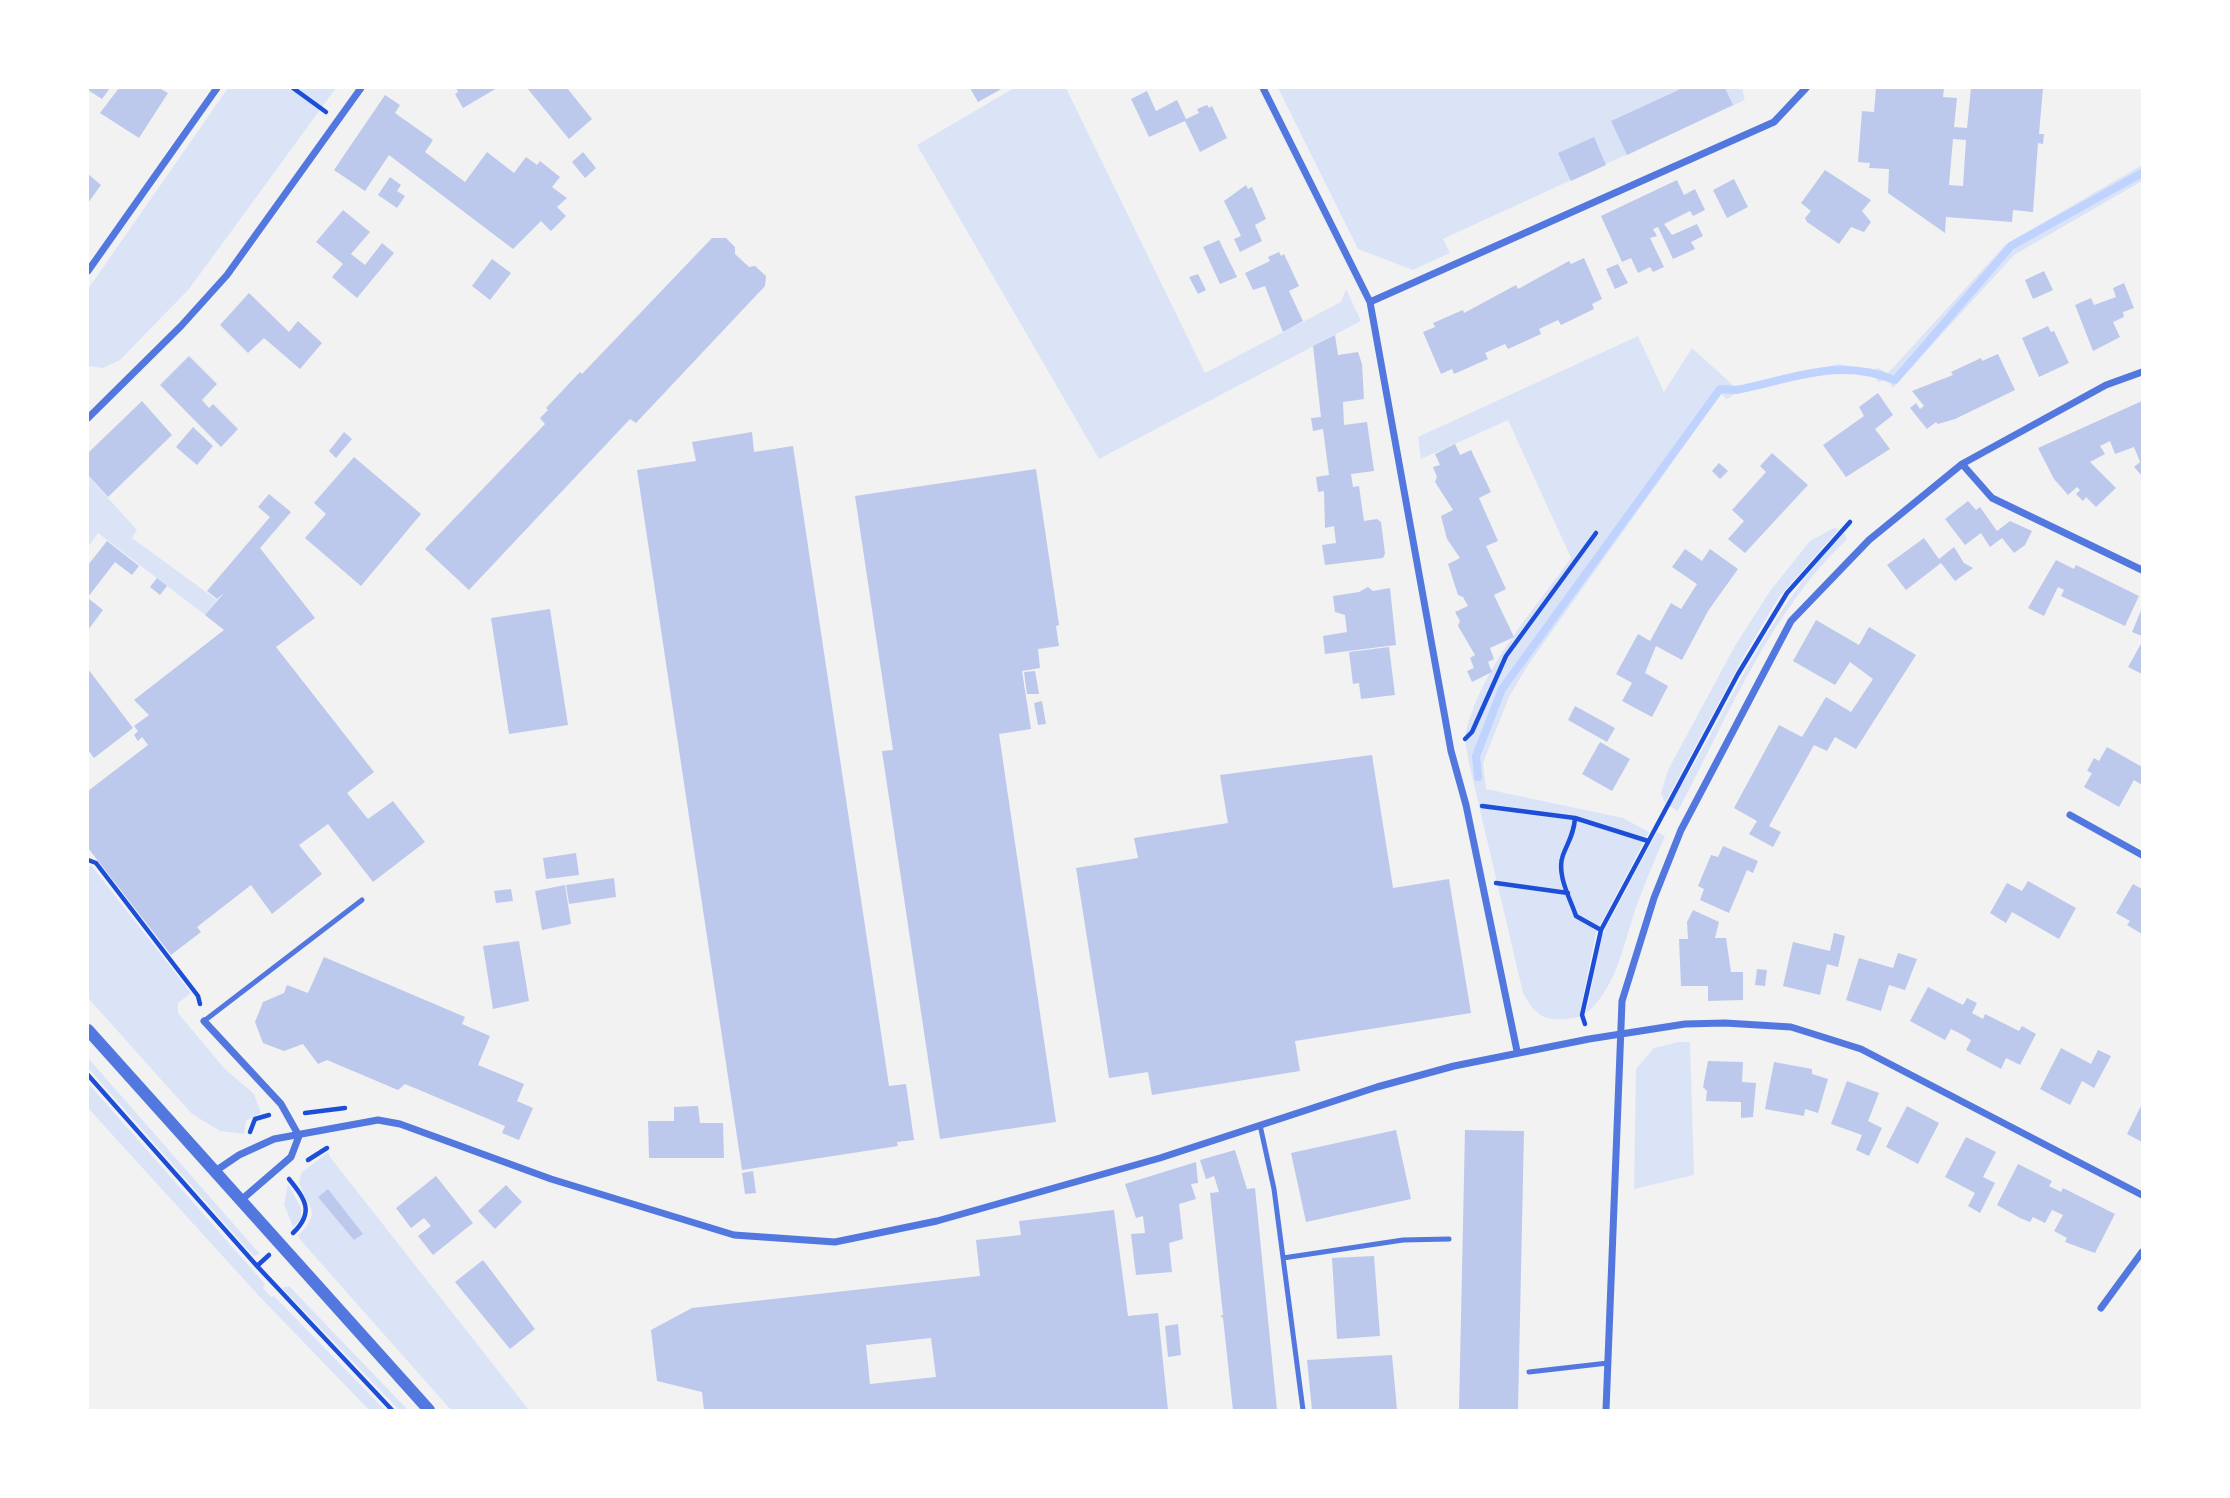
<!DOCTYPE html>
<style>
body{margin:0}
#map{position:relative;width:2230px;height:1498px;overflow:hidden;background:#f2f2f2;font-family:"Alegreya Sans",sans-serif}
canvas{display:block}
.frame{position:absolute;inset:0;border:89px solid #fff;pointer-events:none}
</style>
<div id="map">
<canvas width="2230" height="1498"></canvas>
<div class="frame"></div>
</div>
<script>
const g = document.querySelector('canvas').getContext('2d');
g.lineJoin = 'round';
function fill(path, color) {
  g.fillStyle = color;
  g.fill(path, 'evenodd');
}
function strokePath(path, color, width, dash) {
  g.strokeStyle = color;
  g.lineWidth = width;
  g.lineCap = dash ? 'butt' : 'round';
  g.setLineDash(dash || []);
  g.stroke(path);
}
fill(new Path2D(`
 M228,88h108l-147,201 -69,71 -17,8 -15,-2v-77z
 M1014,88h52l139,285 136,-71 5,-13 15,32 -262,138 -182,-314z
 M1278,88h464l3,12 -302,139 7,14 -37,17 -55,-21z
 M2142,165v16l-128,74 -121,133 -6,-9 -9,3 -4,-7 -30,-4 -20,1 -85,19 -12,8 -6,-5 -193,271 -19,32 -26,66 3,26 137,29 26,14 -53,101 -17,84c-30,5 -41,4 -56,-24l-55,-234c-1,-9 -4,-20 -2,-28 16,-64 67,-120 105,-173l-63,-138 -87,39 -3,-22 220,-101 26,56 28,-44 43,39 36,-6 67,-17 34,6 7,-2 8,6 119,-130z
 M88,476l49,54 -5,8 85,62 -12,15 -107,-82 -10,14z
 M1834,528l5,1 -60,68 -34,57 -80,149 -4,-10 7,-23 68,-126 34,-53 40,-50z
 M1844,533l3,6c-78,74 -120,179 -169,272l-9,-5c60,-95 94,-190 175,-273z
 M1657,832l8,4c-12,29 -25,57 -34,87 -11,35 -17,65 -45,91l16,-79z
 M91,865l100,128 -13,10v10l46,55 30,26 7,19 -15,8 -2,13 -24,-3 -28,-17 -104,-116v-130z
 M1678,1042h12l4,133 -60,14 2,-120 18,-21z
 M88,1058l164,187 8,9 -6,2 -6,-6 -160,-182z
 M88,1083l177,201 -2,4 8,9 3,-1 111,114h-16l-110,-114 -171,-188z
 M328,1152l2,5 199,253h-78l-148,-167 -5,-7c27,-28 7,-28 1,-55l2,-8z
 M288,1184l13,24v11l-8,8 -9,-23z
 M289,1286l119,124h-9l-117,-122z`), '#dbe4f7');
strokePath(new Path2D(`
 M1478,777l-2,-21 26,-67 218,-300 16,1c57,-11 102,-33 159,-10l116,-134 131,-73`), '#bfd3fe', 8);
fill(new Path2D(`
 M89,88h21l-8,11 -14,-9z
 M119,88h40l9,5 -29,45 -39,-25z
 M456,88h41l-34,20 -8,-14 3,-2z
 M527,88h40l25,31 -23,20z
 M970,88h33l-25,14z
 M1683,88h42l8,17 -106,50 -16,-34z
 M1876,88h68l-1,9 14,1 -3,29 13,1 4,-40h72l-4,46h5l-1,10 -5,-1 -5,69 -20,-2 -1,12 -66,-5 -1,16 -57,-40 1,-24 -20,-1 1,-5 -12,-1 4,-51 12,1zM1953,139l13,1 -3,46 -14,-1z
 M1147,91l9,20 21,-11 9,19 13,-6 -2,-4 10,-4 2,3 3,-2 15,32 -27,14 -15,-31 -36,16 -18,-38z
 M385,95l15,10 -5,8 38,27 -8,12 40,30 22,-30 27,21 12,-16 11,8 3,-4 20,16 -8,10 15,11 -10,9 9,9 -15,15 -10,-10 -28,28 -124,-94 -24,36 -31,-21z
 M1594,137l12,28 -35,16 -13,-28z
 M583,152l13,16 -11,10 -13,-16z
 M1825,170l46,30 -9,11 9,11 -7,10 -13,-5 -12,17 -32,-22 -2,-4 6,-7 -10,-8z
 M88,174l13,11 -13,18z
 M390,177l11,8 -4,6 8,5 -8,12 -19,-13z
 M1734,179l14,28 -21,11 -14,-28z
 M1677,180l7,15 11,-6 10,21 -12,6 -3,-5 -26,13 8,11 25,-11 6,12 -12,6 4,7 -22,10 -15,-32 -5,2 4,7 -7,2 14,29 -11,5 -3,-5 -12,6 -7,-15 -9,4 -21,-46z
 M1246,185l2,4 4,-2 14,32 -11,6 7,16 -22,11 -6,-13 7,-3 -17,-35z
 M343,210l27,22 -19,22 14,11 17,-22 12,10 -37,45 -25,-21 11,-13 -27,-22z
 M712,238h14l9,9v7l14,13 6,-1 11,10 -1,10 -129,137 -6,-4 -161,171 -44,-41 120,-125 -5,-6 8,-8 -2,-2 34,-36 2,2z
 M1219,240l18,37 -17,7 -17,-37z
 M1279,252l2,4 3,-2 15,32 -10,5 14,30 -20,11 -18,-46 -12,4 -8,-17 25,-12 -2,-4z
 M1584,258l18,41 -10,5 2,5 -33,16 -3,-5 -19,9 2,5 -33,15 -3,-5 -20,9 3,6 -34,15 -2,-5 -11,5 -18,-42 12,-5 -2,-4 30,-13 1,3 52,-28 2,4 51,-28 2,3z
 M492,259l19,14 -21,27 -18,-14z
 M1618,264l10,19 -13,6 -9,-20z
 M2044,271l9,19 -20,9 -8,-19z
 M1198,274l8,16 -8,4 -9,-17z
 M2124,283l10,25 -11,4 1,5 -11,5 7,15 -27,14 -18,-46 16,-7 3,7 22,-8 -3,-9z
 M249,293l40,39 9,-11 24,22 -22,26 -36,-31 -16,15 -28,-28z
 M2048,326l3,6 3,-1 15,32 -30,14 -17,-39z
 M1335,335l3,20 20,-3 4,12 2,35 -21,3 1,23 23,-3 7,49 -23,3 2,13 6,-1 5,35 13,-2 4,3 4,32 -2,4 -58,7 -3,-20 14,-2 -2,-17 -9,2 -1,-37 -6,1 -2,-15 13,-2 -6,-46 -10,2 -2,-13 10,-1 -8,-71z
 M1998,354l17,36 -60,29 -17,5 -2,-2 -9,7 -17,-21 6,-5 4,6 4,-3 -12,-15 41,-16 -2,-3 30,-14 1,3z
 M189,356l28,28 -15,16 7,8 4,-4 25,25 -17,18 -61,-62z
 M1878,393l15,22 -18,14 15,20 -44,28 -23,-32 41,-29 -5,-9z
 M142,401l30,34 -64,62 -20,-22v-22z
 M2142,401v75l-8,-9 6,-5 -6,-15 -19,7 -5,-13 -10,5 5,8 -15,8 26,26 -20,19 -10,-10 -3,4 -7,-7 4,-4 -3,-3 -9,8 -14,-16 -16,-31z
 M193,427l20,19 -16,19 -21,-18z
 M344,432l8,7 -16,19 -7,-7z
 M752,432l2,20 39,-6 96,640 17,-2 8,56 -17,2 1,4 -156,24 -105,-700 59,-9 -4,-19z
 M1455,444l5,11 11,-5 20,42 -12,6 19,43 -12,5 20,43 -12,6 20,42 -24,11 4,11 -6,3 4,10 -20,10 -5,-11 7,-3 -4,-10 5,-3 -17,-29 2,-5 -5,-9 13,-6 -5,-9 -5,-2 -10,-31 12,-6 -13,-19 -6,-23 12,-6 -18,-28 2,-5 -4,-10 7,-2 -5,-11z
 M1772,453l36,32 -63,68 -17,-14 16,-18 -12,-11 34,-38 -6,-6z
 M354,457l67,57 -60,72 -56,-48 21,-24 -12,-11z
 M1719,463l9,8 -8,8 -8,-8z
 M1036,469l23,156 -3,1 3,20 -21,3 2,19 -18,3 9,58 -32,5 57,388 -116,17 -58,-388 11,-1 -38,-254z
 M269,494l22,18 -31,36 55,70 -39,29 98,125 -27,21 21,26 25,-18 32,41 -52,40 -45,-58 -29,21 23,29 -50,40 -21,-29 -54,42 4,5 -30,23 -83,-107v-57l60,-46 -6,-8 -4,4 -4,-6 4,-4 -4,-5 15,-11 -15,-15 90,-70 -19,-15 19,-22 -7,6 -10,-8 63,-74 -12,-10z
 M1968,501l8,9 4,-3 17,24 13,-10 22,10 -7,14 -11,8 -12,-15 -12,9 -9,-14 -16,12 -20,-26z
 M1924,538l15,21 15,-12 10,16 9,5 -18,13 -14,-18 -35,27 -19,-25z
 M107,541l32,25 -7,9 -17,-13 -27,35v-32z
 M1685,549l17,12 8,-12 28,20 -30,42 -26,49 -26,-14 -11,27 23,13 -16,31 -30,-16 10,-18 -16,-9 22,-40 12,7 21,-38 10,6 16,-25 -25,-17z
 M2056,560l18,9 2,-4 63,31 -14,30 -64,-30 3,-6 -6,-3 -14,29 -16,-8z
 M157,578l10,8 -7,9 -10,-8z
 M1368,587l5,4 17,-3 6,57 -71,9 -2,-18 24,-4 -2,-17 -10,-3 -2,-16 26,-4z
 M88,598l15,12 -15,20z
 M2142,608v28l-10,-4z
 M550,609l18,116 -59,9 -18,-116z
 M1816,620l43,25 10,-18 47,28 -60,94 -21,-12 -8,14 -13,-6 -45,81 12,6 -8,15 -24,-13 8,-13 -23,-13 45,-83 23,12 24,-40 25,15 22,-33 -23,-17 -15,23 -42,-24z
 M2142,642v32l-14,-7z
 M1389,647l6,48 -34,4 -2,-16 -6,1 -4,-32z
 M88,669l45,59 -39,30 -6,-8z
 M1035,671l4,23h-12l-3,-22z
 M1042,701l4,23 -8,1 -4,-22z
 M1575,706l40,22 -8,14 -39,-22z
 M1600,742l30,17 -18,32 -30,-17z
 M2107,747l35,20v18l-8,-5 -15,27 -35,-20 8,-14 -5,-2 7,-13 5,3z
 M1372,755l21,133 56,-9 22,134 -176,28 5,30 -148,24 -4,-23 -39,6 -33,-210 62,-10 -4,-20 94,-15 -8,-48z
 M1723,846l35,15 -5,12 -6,-3 -18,43 -29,-13 4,-11 -6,-3 13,-31 7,2z
 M576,853l3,22 -33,4 -3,-21z
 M614,878l2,19 -47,7 -3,-19z
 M2028,881l48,27 -17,31 -47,-27 -6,11 -16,-10 17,-30 15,8z
 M2133,884l9,5v45l-15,-9 3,-4 -14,-8z
 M565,885l6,39 -29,6 -7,-39z
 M511,889l2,12 -17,2 -2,-12z
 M1693,910l26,12 -4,16h11l5,34h12v28l-35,1v-15h-27l-2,-47h9l-1,-17z
 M1834,933l11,3 -7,31 -11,-3 -7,31 -37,-9 10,-44 37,9z
 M519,941l10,60 -36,8 -10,-63z
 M1898,953l19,6 -12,31 -16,-5 -8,26 -35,-11 13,-42 34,10z
 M324,957l141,60 -3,7 28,12 -12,29 46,19 -7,17 16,7 -14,32 -17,-7 3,-7 -100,-42 -7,6 -71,-30 -9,4 -15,-20 -19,7 -21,-8 -8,-21 8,-20 21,-9 3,-8 21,8z
 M1757,969l10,1 -2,16 -10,-1z
 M1928,987l35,18 4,-7 10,5 -5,10 11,6 2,-5 34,17 3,-5 14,8 -16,31 -14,-7 -5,11 -35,-19 5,-10 -10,-6 -10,-5 -6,11 -35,-19z
 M2061,1048l30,16 7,-14 13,6 -17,32 -12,-7 -12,24 -30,-16z
 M1708,1061l35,1 -1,20 14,1 -3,34 -12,1v-16l-35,-1 1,-10 -4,-4z
 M1774,1062l38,7v5l16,5 -10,34 -13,-4 -1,7 -39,-7z
 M1847,1081l32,12 -11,28 14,7 -13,28 -13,-6 6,-15 -31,-11z
 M2142,1104v38l-15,-8z
 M698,1106l2,17h23l1,35h-75l-1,-37h26v-14z
 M1907,1106l32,17 -21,41 -32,-17z
 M1396,1130l15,69 -105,23 -15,-69z
 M1465,1130l59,1 -6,279h-59z
 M1966,1137l30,15 -13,25 12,6 -15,30 -12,-7 7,-13 -30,-16z
 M1235,1150l12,39 8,-1 22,222h-44l-10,-92 -3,-2 3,-1 -13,-122 9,-1 -5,-16 -8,3 -6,-19z
 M1196,1162l2,21 -7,1 5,15 -17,5 4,35 -14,4 3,29 -36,3 -5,-41 14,-1 -2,-17 -7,2 -11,-34z
 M2018,1164l34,17 -3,5 12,6 2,-4 52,26 -20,39 -30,-11 2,-4 -13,-7 9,-16 -11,-5 -7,13 -12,-6 -3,5 -10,-4 -23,-13z
 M753,1171l3,22 -11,1 -3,-21z
 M436,1176l37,47 -40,32 -15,-19 13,-10 -7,-8 -13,10 -15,-20z
 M506,1185l16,17 -27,27 -17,-18z
 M328,1189l35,45 -9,6 -36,-43z
 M1114,1210l14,106 30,-3 10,97h-464l-2,-18 -45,-11 -6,-51 41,-22 288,-32 -4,-36 45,-5 -2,-14zM931,1338l5,39 -66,7 -4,-39z
 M1374,1256l6,80 -43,3 -5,-81z
 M483,1260l52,69 -25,20 -55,-67z
 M1178,1324l3,31 -13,2 -3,-31z
 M1392,1355l5,55h-85l-5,-50z`), '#bdc9ec');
strokePath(new Path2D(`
 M293,88l33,24
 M1465,739l7,-7 34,-76 90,-123
 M1482,806l93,12 73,23
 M1575,818c-1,16 -7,24 -12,37 -7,19 7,43 13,61l25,14
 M88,860l8,3 102,133 2,8
 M1496,883l72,10
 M1585,1024l-3,-9 19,-85 137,-256 49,-81 63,-71
 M88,1075l169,191 135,144
 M305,1113l40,-5
 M250,1132l5,-13 14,-4
 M308,1160l19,-12
 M289,1179c16,20 26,33 4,54
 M257,1266l12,-11`), '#1d4ed8', 4.5);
strokePath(new Path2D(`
 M204,1021l158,-121
 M1260,1125l14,64 29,221
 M1283,1258l120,-18 46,-1
 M1529,1372l79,-9`), '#5277de', 5);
strokePath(new Path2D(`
 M1263,88l107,214 81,449 15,54 51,246
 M88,271l129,-183
 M1370,302l404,-180 32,-34
 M88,418l93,-92 46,-51 134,-187
 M1962,464l30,34 150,72
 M2070,815l72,40
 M204,1021l77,83 18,32
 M214,1172l25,-17 35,-16 104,-19 22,4 151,55 183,56 101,7 102,-21 223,-63 217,-71 77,-21 135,-27 96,-15 40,-1 66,4 70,22 281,146
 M240,1201l51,-44 8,-21
 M2101,1308l41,-56
 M1606,1410l16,-409 32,-103 27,-68 110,-209 78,-81 93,-76 144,-79 36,-13`), '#5277de', 7);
strokePath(new Path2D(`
 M88,1030l341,380`), '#5277de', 12);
</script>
